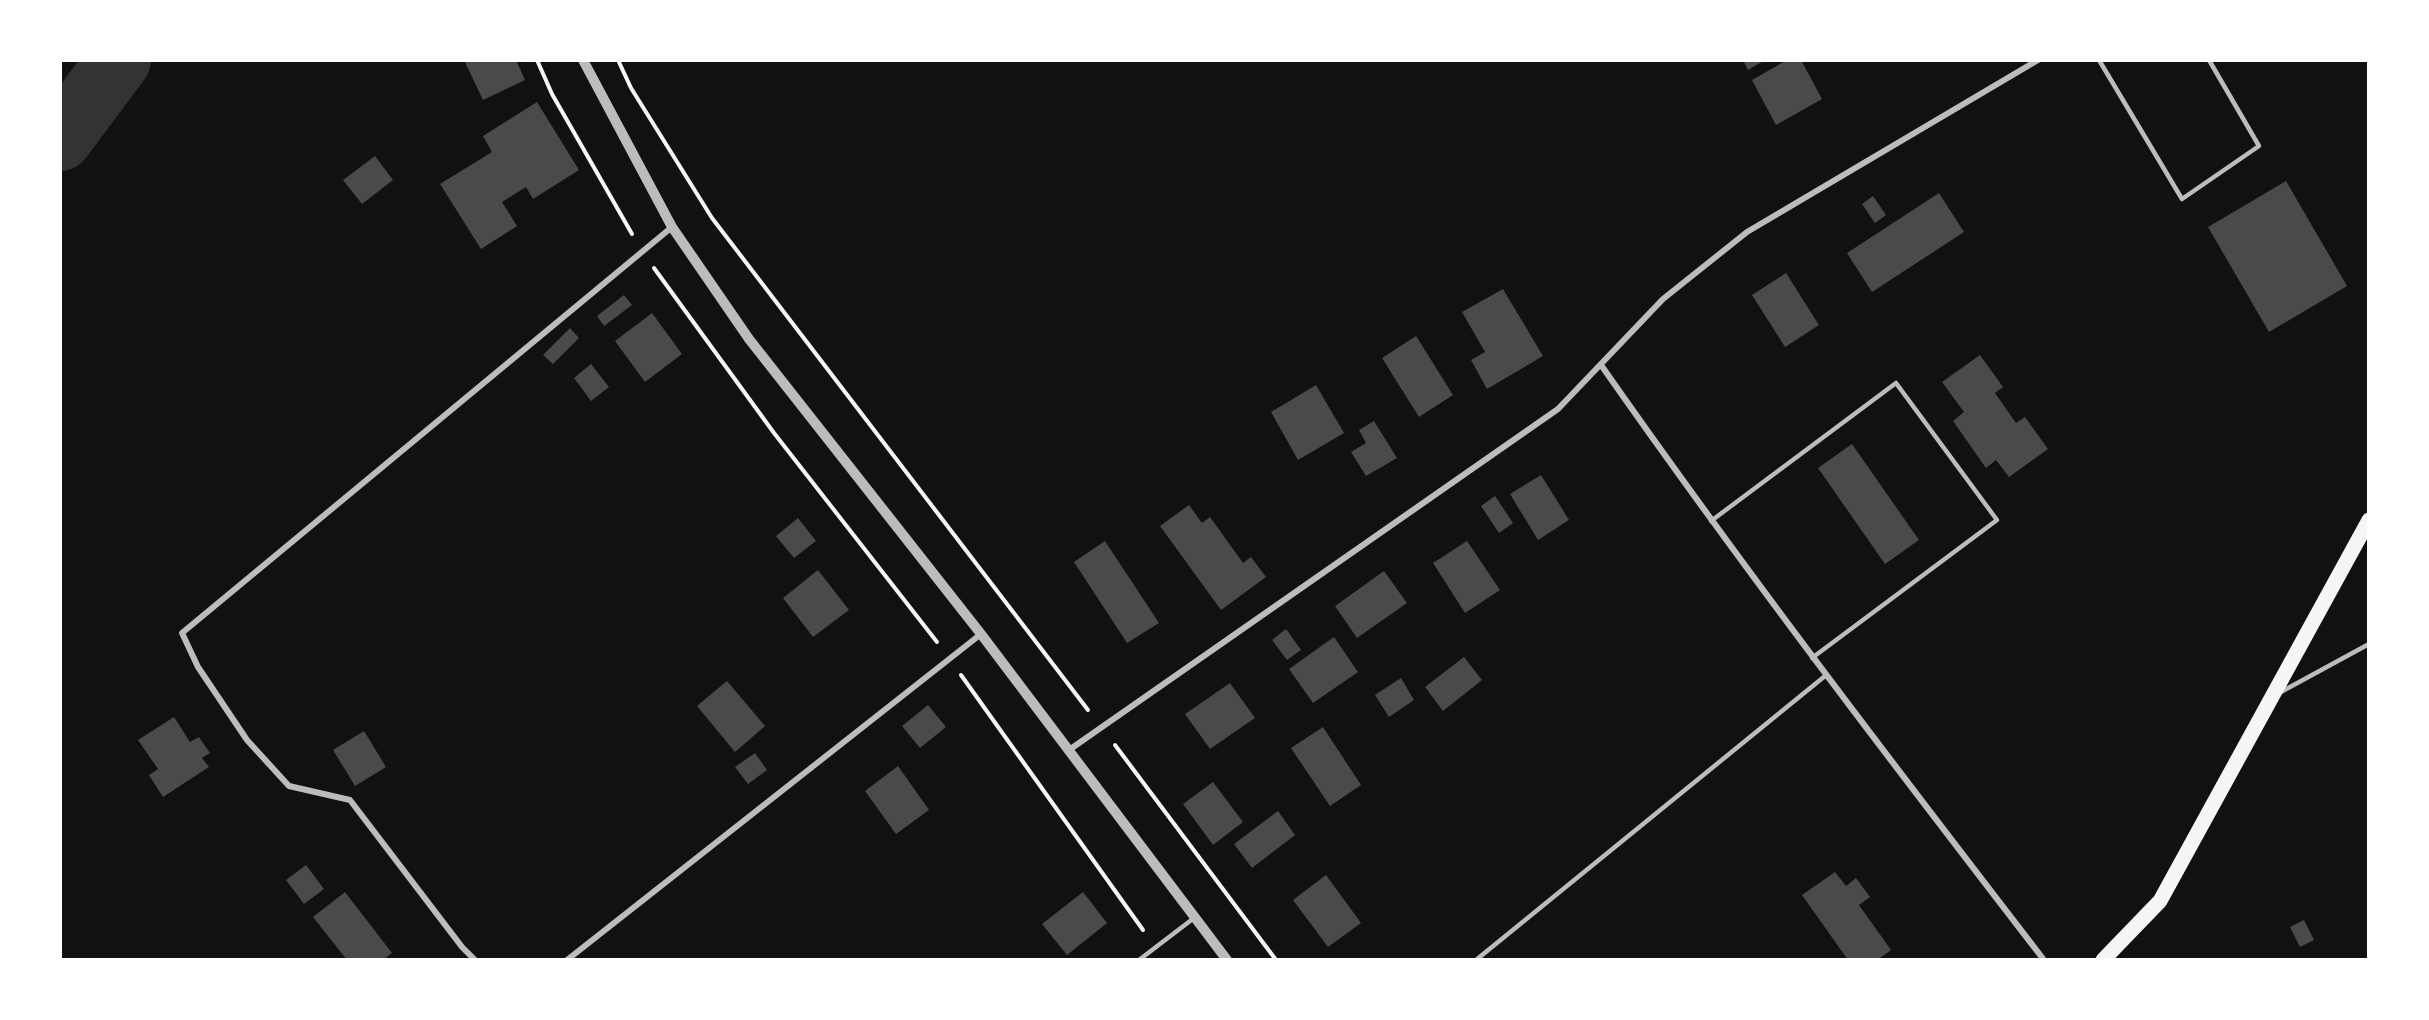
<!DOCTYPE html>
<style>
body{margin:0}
#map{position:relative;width:2429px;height:1020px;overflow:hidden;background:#111;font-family:"Source Serif 4",serif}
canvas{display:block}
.frame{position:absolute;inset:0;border:62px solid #fff;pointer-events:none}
</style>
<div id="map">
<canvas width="2429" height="1020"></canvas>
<div class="frame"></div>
</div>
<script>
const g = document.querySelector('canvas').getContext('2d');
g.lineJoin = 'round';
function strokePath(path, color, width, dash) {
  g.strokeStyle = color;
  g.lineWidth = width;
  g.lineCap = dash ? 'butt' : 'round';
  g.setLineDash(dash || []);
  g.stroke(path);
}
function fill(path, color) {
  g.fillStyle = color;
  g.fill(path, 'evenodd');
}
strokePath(new Path2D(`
 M60,139l59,-79`), '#333', 64);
fill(new Path2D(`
 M464,60h52l9,20 -42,20z
 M1743,60h22l-17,10z
 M1787,60h14l21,39 -46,26 -24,-45z
 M537,102l42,68 -46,29 -7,-12 -24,15 15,24 -36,23 -41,-65 52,-32 -9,-16z
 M375,156l18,24 -31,24 -19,-24z
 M2286,181l61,105 -78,46 -61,-105z
 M1939,193l25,39 -92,60 -25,-39z
 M1873,196l13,19 -11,8 -13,-19z
 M1786,273l33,52 -34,22 -33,-52z
 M1503,289l40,67 -56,33 -16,-29 14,-8 -23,-40z
 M624,295l8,10 -28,21 -7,-10z
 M652,313l30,41 -37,28 -30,-41z
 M570,328l9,10 -26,26 -10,-9z
 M1416,336l37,59 -34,22 -37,-59z
 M1980,355l23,32 -8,6 21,30 9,-6 23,32 -39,28 -13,-17 -10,8 -33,-47 11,-9 -22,-30z
 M591,364l18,23 -18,14 -17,-23z
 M1316,385l28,48 -46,27 -27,-48z
 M1374,421l23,37 -31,18 -15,-24 15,-9 -7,-13z
 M1852,444l67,96 -34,24 -67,-96z
 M1541,475l28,45 -31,20 -28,-46z
 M1495,496l18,27 -14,10 -18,-27z
 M1189,505l13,18 8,-6 33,46 8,-6 15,20 -45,33 -61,-84z
 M798,518l18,23 -22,17 -18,-22z
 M1105,541l54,82 -32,20 -53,-81z
 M1467,541l33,49 -35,23 -32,-50z
 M818,570l31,40 -36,27 -30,-39z
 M1384,571l23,32 -50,35 -22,-32z
 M1286,629l15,21 -14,10 -15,-20z
 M1334,637l24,35 -45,31 -24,-34z
 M1464,657l18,23 -39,31 -18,-24z
 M1401,678l13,22 -25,17 -14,-22z
 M727,681l38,45 -30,26 -38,-46z
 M1230,683l25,35 -45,31 -25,-35z
 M928,705l18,22 -26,21 -18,-22z
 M174,717l16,25 9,-5 11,16 -8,5 7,9 -46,30 -14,-22 9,-6 -20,-29z
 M1323,727l38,58 -31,21 -39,-58z
 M364,731l22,36 -31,19 -22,-36z
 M755,753l12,17 -19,14 -13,-17z
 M898,766l31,44 -33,24 -31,-43z
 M1213,782l30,40 -30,23 -30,-41z
 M1278,811l17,24 -43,33 -18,-24z
 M306,865l18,24 -20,15 -18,-24z
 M1835,872l11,14 10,-8 14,19 -11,8 32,45 -14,10h-29l-46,-65z
 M1326,875l35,48 -33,24 -35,-47z
 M345,892l47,61 -9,7h-36l-34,-43z
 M1083,892l24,31 -40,32 -25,-31z
 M2304,920l10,20 -14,7 -10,-20z`), '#4a4a4a');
strokePath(new Path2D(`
 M537,60l15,34 80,140
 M618,60l13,28 81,130 376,492
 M654,268l120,165 163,209
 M961,675l182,255
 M1115,745l161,215`), '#f5f5f5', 4);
strokePath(new Path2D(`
 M2099,60l83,139 77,-53 -50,-86
 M1711,521l185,-138 101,137 -185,138
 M2279,693l90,-49
 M1139,960l55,-42
 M1476,960l349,-284`), '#bcbcbc', 4.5);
strokePath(new Path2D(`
 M1601,365c142,203 292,399 443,595
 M1069,750l489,-341 105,-110 84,-67 291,-172
 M475,960l-13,-13 -112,-147 -61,-14 -42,-46 -49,-73 -16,-34 490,-406
 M567,960l414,-326`), '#bcbcbc', 6);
strokePath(new Path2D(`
 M583,60l89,167 77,112 232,295 246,326`), '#bcbcbc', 10);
strokePath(new Path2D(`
 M2103,960l57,-59 209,-381`), '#f5f5f5', 15);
</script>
